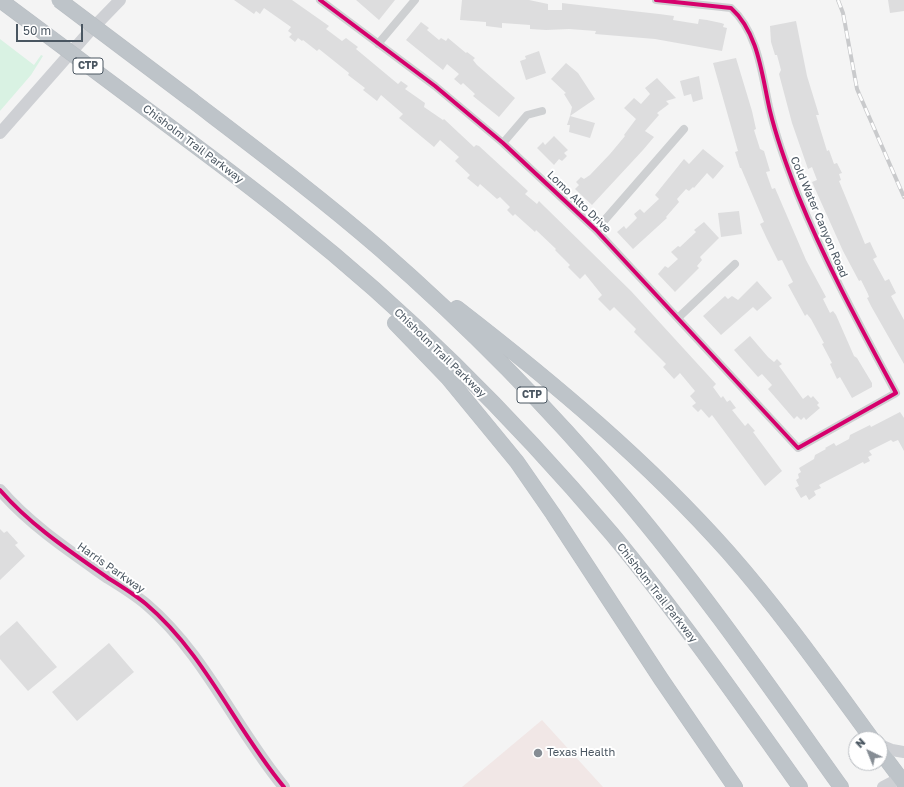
<!DOCTYPE html>
<style>
body{margin:0}
#map{position:relative;width:904px;height:787px;overflow:hidden;background:#f4f4f4;font-family:"Golos Text",sans-serif}
canvas{display:block}
.north{position:absolute;left:848px;top:731px;width:40px;height:40px;box-sizing:border-box;background:#fff;border:1px solid #b7bbc0;border-radius:50%;rotate:317deg;font-size:11px;font-weight:700;line-height:16px;text-align:center;color:#4a5661}
.north::after{content:'';display:block;margin:auto;width:14px;height:18px;background:#868d94;clip-path:polygon(50% 0,100% 100%,50% 72%,0 100%)}
.scale{position:absolute;left:16px;top:24px;width:67px;height:18px;box-sizing:border-box;border:2px solid #4a5661;border-top:0;padding-left:5px;font-size:12px;line-height:14px;white-space:nowrap;color:#4a5661;-webkit-text-stroke:3px #fff;paint-order:stroke}
</style>
<div id="map">
<canvas width="904" height="787"></canvas>
<div class="north">N</div>
<div class="scale">50 m</div>
</div>
<script>
const g = document.querySelector('canvas').getContext('2d');
g.lineJoin = 'round';
function fill(path, color) {
  g.fillStyle = color;
  g.fill(path, 'evenodd');
}
function strokePath(path, color, width, dash) {
  g.strokeStyle = color;
  g.lineWidth = width;
  g.lineCap = dash ? 'butt' : 'round';
  g.setLineDash(dash || []);
  g.stroke(path);
}
function write(font, color, halo, rows, align = 'center') {
  g.font = font + ' "Golos Text",sans-serif';
  g.lineWidth = 4;
  g.setLineDash([]);
  g.textBaseline = 'middle';
  g.strokeStyle = halo;
  g.fillStyle = color;
  for (const [text, x, y, turn = 0] of rows) {
    g.save();
    g.translate(x, y);
    g.rotate((+turn || 0) * Math.PI / 180);
    g.textAlign = isNaN(turn) ? turn : align;
    if (halo) g.strokeText(text, 0, 0);
    g.fillText(text, 0, 0);
    g.restore();
  }
}
fill(new Path2D(`
 M542,720l61,67h-141z`), '#f1e7e6');
fill(new Path2D(`
 M0,39l34,26 7,-10 2,1 -12,19 -31,36z`), '#d9f2e3');
fill(new Path2D(`
 M234,0h58l37,26 -3,3 16,12 4,-3 12,9 -2,2 42,35 3,-3 7,5 -3,3 20,14 -1,4 19,13 1,-1 30,28 2,-2 3,1 49,45 -3,3 12,10 2,-3 6,6 86,84 85,93 -3,3 8,11 2,-2 4,6 3,-2 6,8 -4,2 13,16 3,-3 7,8 -2,1 29,39 -17,15 -53,-71 -3,3 -8,-9 -3,3 -6,-6 4,-3 -6,-7 5,-5 -15,-18 -6,6 -11,-12 3,-3 -32,-32 2,-3 -22,-22 -4,4 -12,-12 4,-4 -17,-21 -5,5 -12,-12 2,-2 -15,-15 1,-1 -20,-19 -1,2 -20,-18 -2,2 -6,-6 3,-3 -10,-10 -3,2 -17,-15 -2,3 -11,-9 3,-3 -15,-14 4,-4 -19,-17 -6,7 -35,-29 4,-4 -22,-19 -4,6 -14,-11 2,-2 -17,-13 1,-2 -30,-24 -2,2 -14,-11 -1,1 -4,-3 -3,4 -6,-5 3,-3 -4,-3 3,-4 -27,-19 -4,6 -4,-3 -2,3z
 M356,0h39l-16,20z
 M462,0h67l19,4v6h14v-7l8,1 89,10 15,2 -1,4 25,4 1,-5 8,1 14,3 3,1 -1,3 4,1 -5,23 -67,-12 -60,-5 1,-3 -27,-2 -23,1 -16,-1v-4l-28,-2v5l-16,-2v-4l-26,-2z
 M888,0h16v11l-14,2z
 M796,21l11,55 12,39h-3l11,36 2,-1 5,14 3,-1 5,10 -3,1 2,6 -2,1 26,63 5,-2 7,15 -4,2 12,22 4,-2 7,14 -5,3 13,24v44l-33,-58 -4,-8 2,-1 -1,-3 -7,-14 -2,1 -16,-30 -31,-69 5,-2 -5,-13 -4,2 -16,-46 -13,-49 2,-4 -4,-15h-2l-4,-13 -1,-16z
 M421,22l8,6 -2,2 12,10 2,-2 5,3 2,-3 18,15 1,-1 8,6 -2,2 4,5 38,33 -16,19 -26,-21 2,-2 -12,-11 -2,2 -7,-6 5,-5 -12,-10 -4,6 -37,-30z
 M539,51l7,22 -20,7 -6,-19 6,-2 -1,-3z
 M736,58l16,53 4,18 -2,1 6,19 4,2 6,20 -4,1 6,17 3,-1 31,72 20,37 -3,2 7,14 3,-2 3,4 18,41 3,2 15,25v4l-20,11 -12,-21 -3,2 -7,-15 2,-1 -10,-19 2,-1 -13,-24 -4,-5 -2,2 -17,-31 5,-3 -11,-22 -4,1 -11,-22 -7,-15 4,-2 -23,-54h-1l-5,-16 3,-1 -25,-88z
 M566,63l12,10 17,26 -25,17 2,-9 -8,-13 2,-1 -15,-14z
 M699,76l4,23 -10,3 -2,-8 -7,2 -4,-15z
 M657,78l19,20 -10,3 3,3 -12,9 2,2 -14,16 9,6 -11,13 -51,55 -17,-16 4,-4 -3,-3 5,-5 3,2 6,-4 20,-21 15,-18 -1,-1 12,-16 -12,-11 10,-10 7,6 9,-10 -5,-6z
 M570,116l25,7 -5,15 -21,-6 1,-7h-3z
 M554,136l14,14 -4,3 3,3 -5,5 -3,-2 -5,6 -17,-17 6,-6 2,3z
 M703,149l21,17 -11,13 -6,-6 -13,15 -1,-1 -4,4 -3,-2 -9,10 2,3 -13,15 1,1 -34,31 -16,-17 7,-6 2,3 11,-11 -3,-4 6,-5 4,4 15,-14 -4,-4 29,-36 5,5z
 M739,211l3,23 -21,3 -3,-24z
 M704,222l15,16 -19,19 2,3 -5,6 2,2 -24,24 -17,-18 7,-8 3,2 10,-9 -7,-7 7,-6 2,1 16,-15 -2,-2z
 M757,281l15,17 -15,13 -4,-4 -32,28 -18,-19 22,-20 3,3 4,-3 6,4z
 M750,336l18,21 6,5 3,-3 5,5 -3,2 24,33 5,-4 3,3 2,-2 6,7 -2,2 3,3 -14,12 -2,-3 -3,3 -4,-4 -3,3 -26,-30 4,-4 -10,-11 -4,3 -24,-27z
 M900,412l4,6v33l-6,-11 -5,2 -2,-2 -22,11 3,4 -4,2 2,4 -6,3 -1,-2 -44,23 2,3 -7,3 2,4 -7,5 -3,-5 -5,3 -6,-10 4,-2 -3,-6 3,-2 -1,-4 3,-2 -2,-4 15,-9 1,-4 11,-6 -1,-1 9,-5 2,3 13,-7 1,-4 20,-10 1,2z
 M0,529l4,4 3,-2 11,12 -3,2 10,11 -25,24z
 M17,621l40,46 -29,24 -28,-32v-23z
 M109,643l25,29 -57,49 -25,-29z`), '#ddddde');
const highway = new Path2D(`
 M193,101c63,48 127,96 187,148 87,76 169,159 244,248 78,92 147,192 217,290
 M177,132c39,29 78,58 116,89 115,91 224,201 319,313 67,81 127,167 188,253
 M457,308c97,75 190,153 271,244 52,59 98,124 144,187
 M395,323l53,55 69,84 36,52 108,165 74,108
 M880,751l24,32`);
strokePath(highway, '#b9bec3', 16);
strokePath(new Path2D(`
 M320,0l115,86 68,57 93,87 202,218 98,-55c-35,-65 -70,-129 -98,-198 -11,-28 -21,-55 -28,-84 -8,-34 -11,-78 -39,-103l-75,-8
 M378,44l37,-44
 M503,143l24,-28 15,-4
 M596,230l88,-101
 M679,317l56,-53`), '#ced0d2', 8);
strokePath(new Path2D(`
 M0,133l89,-101 31,-32
 M0,490c30,35 71,62 108,88 13,8 26,16 38,26 59,50 89,124 138,183
 M880,745l12,5 12,2
 M883,787l21,-11`), '#ced0d4', 12);
strokePath(highway, '#bec4c9', 15);
const rail = new Path2D(`
 M838,0l5,13 14,76 47,108`);
strokePath(rail, '#c9cacc', 4);
strokePath(rail, '#fff', 2.5, [8]);
const highwayBridge = new Path2D(`
 M0,0l177,132
 M59,0l134,101`);
strokePath(highwayBridge, '#b9bec3', 16, []);
strokePath(highwayBridge, '#bec4c9', 15);
strokePath(new Path2D(`
 M320,0l115,86 68,57 93,87 202,218 98,-55c-35,-65 -70,-129 -98,-198 -11,-28 -21,-55 -28,-84 -8,-34 -11,-78 -39,-103l-75,-8
 M0,490c30,35 71,62 108,88 13,8 26,16 38,26 59,50 89,124 138,183`), '#d6006c', 4);
for (const [x, y, r, color] of [
 [538,753,5,"#868d94"]
]) {
  const dot = new Path2D();
  dot.arc(x, y, r, 0, 2 * Math.PI);
  g.fillStyle = color;
  g.fill(dot);
  strokePath(dot, '#fff', 1.5);
}
for (const [x, y, w] of [
 [88,66,30],
 [532,395,30]
]) {
  const box = new Path2D();
  box.roundRect(x - w / 2, y - 8, w, 16, 3);
  g.fillStyle = '#fff';
  g.fill(box);
  strokePath(box, '#4a5661', 1);
}
write('bold 10px', '#4a5661', null, [
 ["CTP",88,66],
 ["CTP",532,395]
]);
write('11px', '#4a5661', '#fff', [
 ["Chisholm Trail Parkway",193,144,37],
 ["Lomo Alto Drive",579,202,44],
 ["Cold Water Canyon Road",819,217,67],
 ["Chisholm Trail Parkway",440,353,44],
 ["Harris Parkway",111,568,35],
 ["Chisholm Trail Parkway",657,593,52]
]);
write('11px', '#4a5661', '#fff', [
 ["Texas Health",547,753]
], 'left');
</script>
